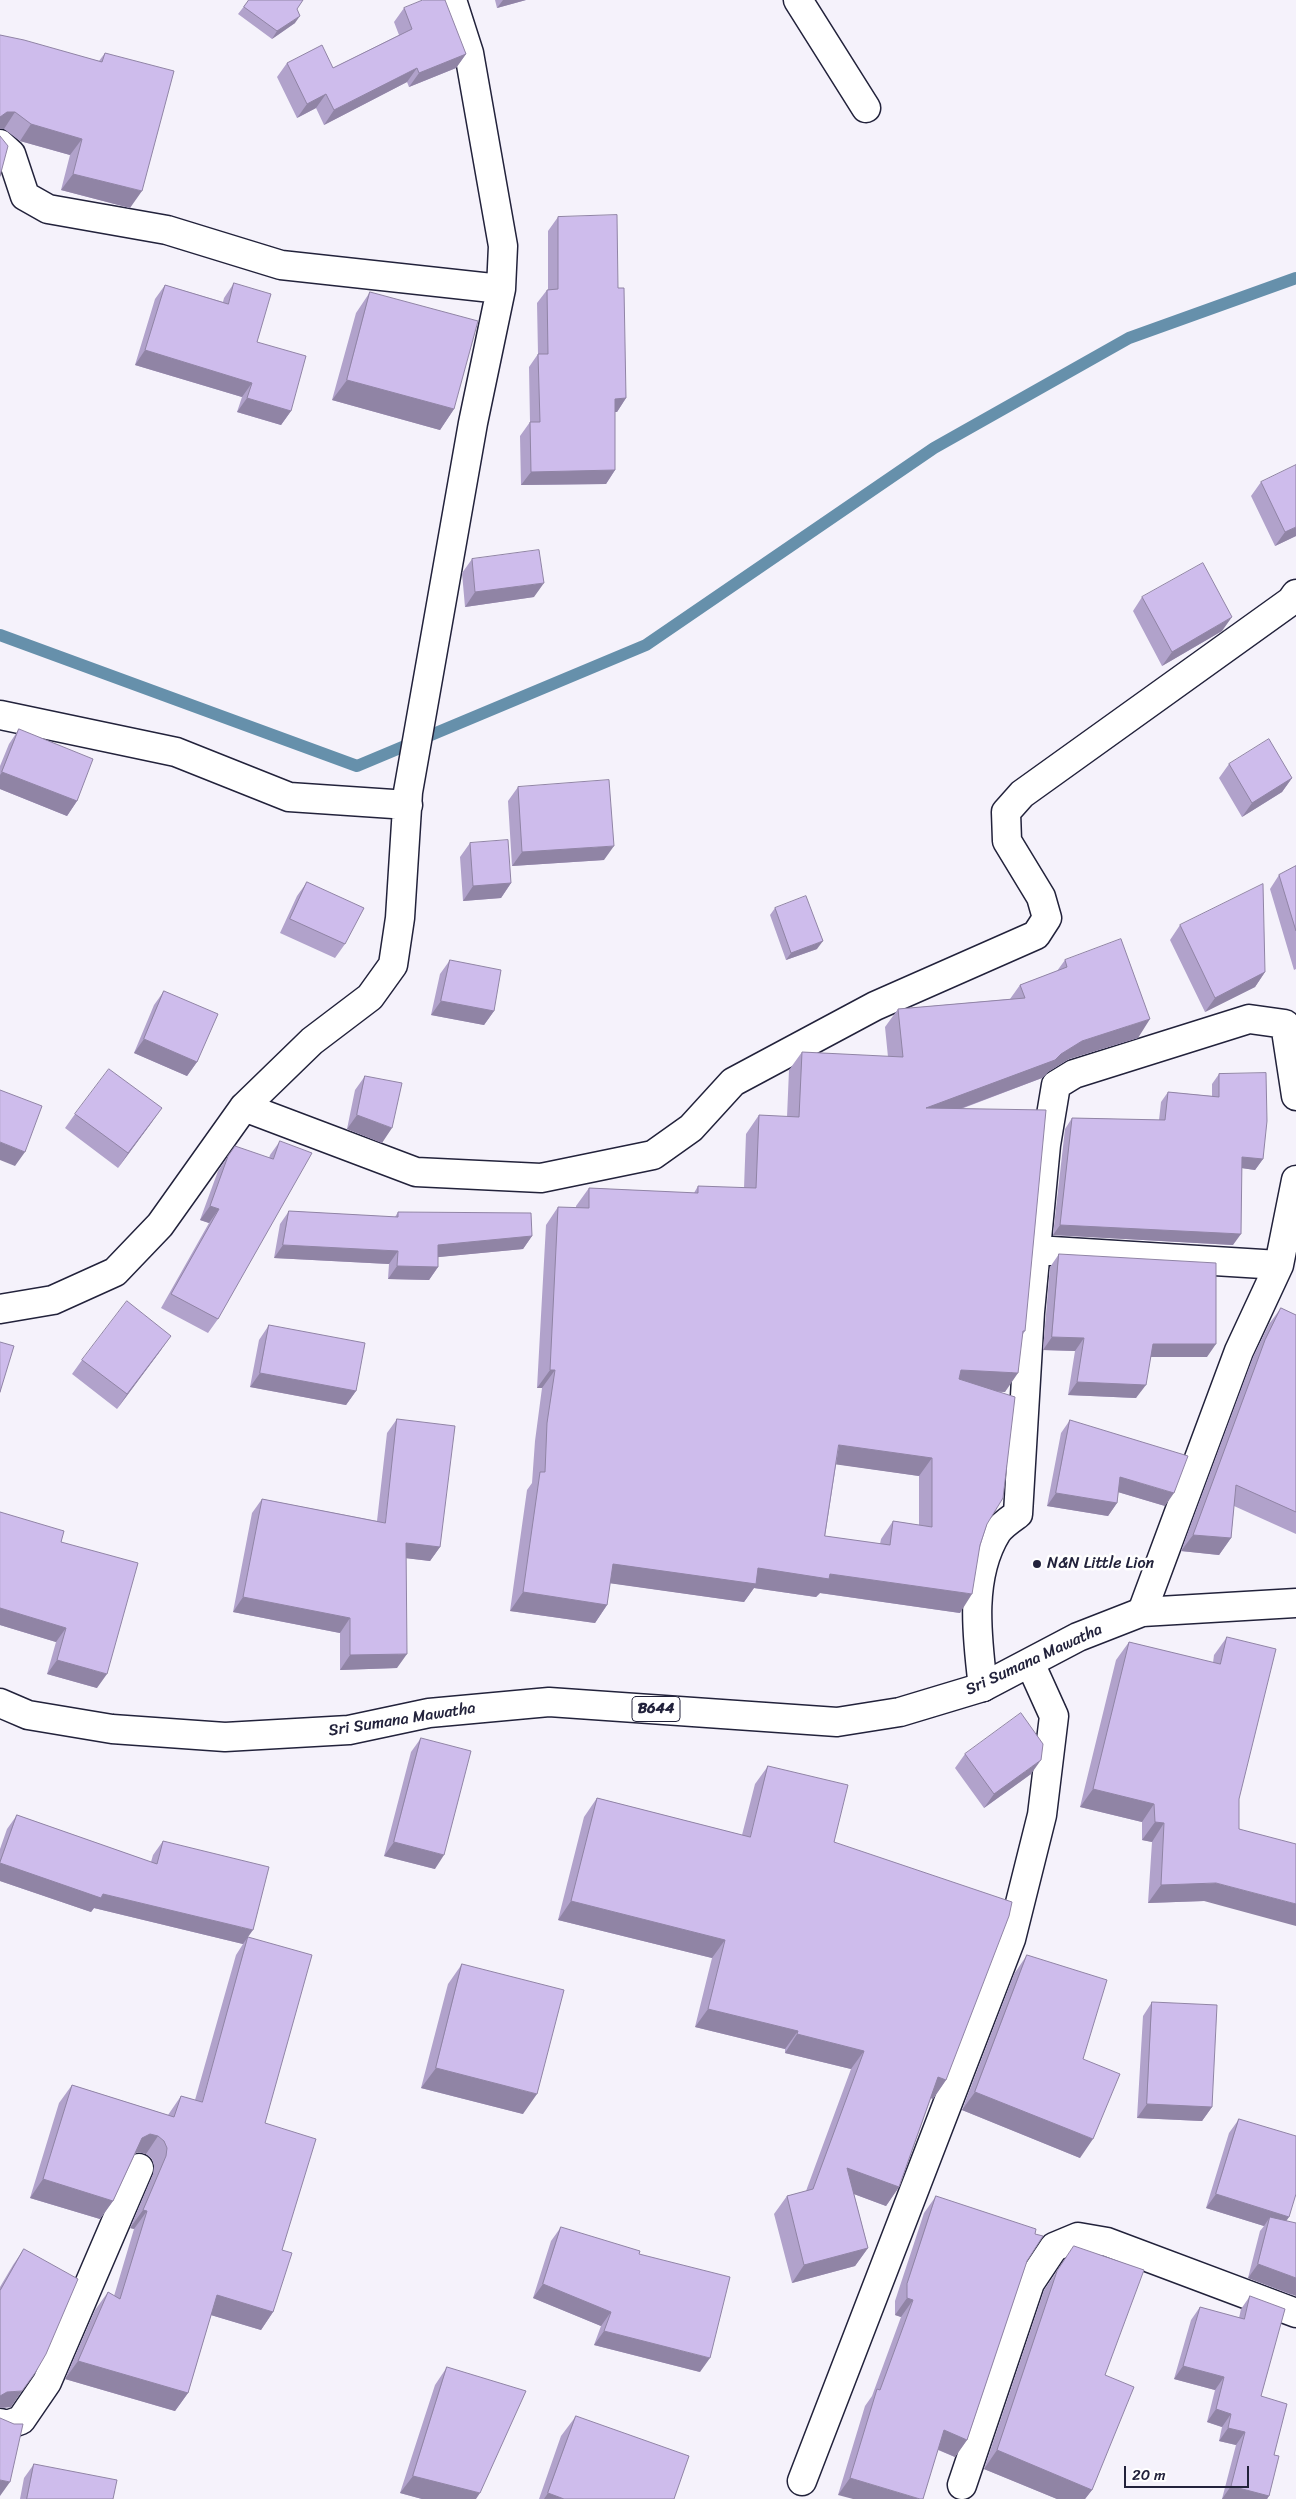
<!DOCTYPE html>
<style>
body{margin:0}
#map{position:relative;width:1296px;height:2499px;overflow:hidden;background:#f5f2fb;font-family:Sriracha,sans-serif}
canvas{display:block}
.scale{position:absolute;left:1124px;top:2466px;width:125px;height:22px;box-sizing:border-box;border:2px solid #22223b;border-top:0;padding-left:6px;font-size:15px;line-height:18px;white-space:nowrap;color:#22223b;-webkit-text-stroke:4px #fff;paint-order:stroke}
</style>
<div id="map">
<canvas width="1296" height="2499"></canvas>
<div class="scale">20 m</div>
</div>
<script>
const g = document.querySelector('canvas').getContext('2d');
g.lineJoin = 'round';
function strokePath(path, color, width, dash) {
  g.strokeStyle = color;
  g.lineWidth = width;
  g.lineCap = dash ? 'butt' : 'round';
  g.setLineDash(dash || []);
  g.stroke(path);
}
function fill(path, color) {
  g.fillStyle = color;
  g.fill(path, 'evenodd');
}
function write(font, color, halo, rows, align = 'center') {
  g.font = font + ' Sriracha,sans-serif';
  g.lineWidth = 5;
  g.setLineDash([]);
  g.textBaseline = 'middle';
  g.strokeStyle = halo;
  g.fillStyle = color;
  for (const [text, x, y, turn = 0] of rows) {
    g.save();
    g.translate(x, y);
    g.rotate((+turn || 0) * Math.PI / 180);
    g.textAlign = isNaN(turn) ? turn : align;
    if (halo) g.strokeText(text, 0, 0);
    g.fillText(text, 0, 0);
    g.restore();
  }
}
strokePath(new Path2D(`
 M0,635l357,131 289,-121 288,-197 195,-110 167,-60`), '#6690ab', 12);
const minor = new Path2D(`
 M798,0l68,108
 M0,144l11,10 14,42 23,13 119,21 114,35 220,24
 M0,715l176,37 113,45 119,8
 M244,1107l172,65 125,6 112,-23 38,-27 42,-46 142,-76 161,-71 11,-17 -6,-21 -34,-56 -1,-29 16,-18 269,-193 5,-7
 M1036,1250l243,15
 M0,1309l53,-9 62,-28 45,-47 84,-118 68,-66 58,-44 23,-32 7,-47 8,-126 65,-369 28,-134 2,-43 -34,-193 -17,-53
 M1142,1612l97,-261 40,-86 17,-85
 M983,1687c-6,-50 -14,-110 14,-155 5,-7 14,-13 21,-18l12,-202 16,-167 10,-60 18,-11 175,-55 36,5 11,72
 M0,2423l7,2 14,-5 26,-38 92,-214
 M802,2481l209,-542 31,-124 12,-99 -24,-53
 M962,2485l68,-202 24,-36 24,-10 29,5 189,71`);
const major = new Path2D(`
 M0,1703l28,12 84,14 113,8 124,-7 80,-17 120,-11 288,20 63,-10 83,-25 95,-50 64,-25 154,-9`);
strokePath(minor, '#22223b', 31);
strokePath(major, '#22223b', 31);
strokePath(minor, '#fff', 28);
strokePath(major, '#fff', 28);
fill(new Path2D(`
 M249,0l46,23 -23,16 -34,-25z
 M495,0h31l-29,8z
 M404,8l62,46 -10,14 -47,19 -2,-5 -83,43 -8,-17 -19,10 -20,-41 10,-14 46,5 66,-33 -5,-13z
 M0,35l99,26 6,-8 25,155 -69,-18 9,-35 -50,-14 -16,-12h-4z
 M558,217l60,71 8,110 -9,14h-2v58l-9,14 -85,1 -1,-49 10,-14 -1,-55 9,-13 -1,-51 10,-13h1v-59z
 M234,283l23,59 34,69 -10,14 -44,-13 5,-15 -107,-32 20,-66 10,-14 58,17 1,-4z
 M370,292l84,117 -14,21 -108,-30 24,-87z
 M1261,482l35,54 -21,10 -24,-50z
 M472,559l62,38 -69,10 -3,-34z
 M1142,597l80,34 -60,35 -29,-55z
 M19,729l58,72 -10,15 -67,-27v-23l9,-22z
 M1229,764l63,14 -10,14 -40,25 -23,-39z
 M518,787l86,73 -92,6 -4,-65z
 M470,843l41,40 -10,15 -38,3 -3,-44z
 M1296,866v103l-2,1 -24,-81 9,-14z
 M307,882l38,62 -10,14 -55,-25 17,-37z
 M775,908l42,41 -31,11 -16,-45z
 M1180,925l85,47 -10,15 -50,25 -35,-72z
 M450,960l44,51 -10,14 -53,-10 9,-41z
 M1065,960l73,78 -69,21 -21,13 -6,6 -81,31 64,222 -2,3 -18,58 -8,-1 -10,133 -27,89 -140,-20 -4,4 -62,-9 -10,14 -134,-19 -3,22 -12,18 -85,-12 17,-121 5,-7 3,-42 7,-53h-5l9,-163 12,-18 18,1v-2l13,-18 105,5 4,-7 46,2 2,-54 13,-19 28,2 2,-47 13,-18 86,5 -3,-30 13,-18 112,-10 10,-14 37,-14zM836,1464l83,12v49l-26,-4 -12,18 -1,5 -55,-8z
 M164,991l33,71 -10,14 -53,-23 20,-48z
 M1219,1074l44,85 -8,11 -13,-2 -9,77 -180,-10 12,-106 7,-11 87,2 2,-18 7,-10 44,4v-12z
 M365,1076l17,67 -35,-14 8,-39z
 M75,1114l77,8 -34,46 -53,-40z
 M280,1141l-62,178 -10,14 -47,-25 48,-85 -9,-3 18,-49 10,-15 41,2 1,-3z
 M289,1211l106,6 3,-5 134,24 -9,13 -85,8v10l-9,13 -41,-1 1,-15 -115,-6 6,-34z
 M1059,1254l148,103h-56l-15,41 -68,-3 7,-44 -32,-1 7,-83z
 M1281,1308l15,7v219l-62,-28 -3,32 -12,17 -38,-4 72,-194 16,-33z
 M269,1325l87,66 -10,14 -96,-18 9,-47z
 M161,1350l-44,59 -45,-35 10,-14z
 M397,1419l43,128 -10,14 -24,-3 -9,110 -57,2v-37l-107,-21 19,-99 10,-14 115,22 10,-88z
 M1070,1420l95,86 -47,-14 -1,11 -9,13 -61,-10 14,-73z
 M0,1512l61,30 36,146 -50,-14 9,-32 -56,-17z
 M1227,1637l-23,264 -56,2 4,-61 -10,-2v-18l-62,-15 36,-147 13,-18 84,21 1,-8z
 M421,1738l14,131 -51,-13 27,-104z
 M965,1754l66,20 -47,34 -29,-40z
 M768,1766l66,76 112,238 -13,19 -2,-1 -32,89 -13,19 -32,-12 14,54 -13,18 -63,17 -18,-69 13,-18 19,-5 45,-122 -66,-16v-4l-90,-22 17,-69 -154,-38 26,-103 13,-19 145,37 13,-51z
 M17,1815l134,47 2,-7 10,-14 85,96 17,186 17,127 -9,62 -12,18 -50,-15 -23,78 -13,18 -110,-32 30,-69 13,-18 6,4 20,-67 -4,-1 23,-54 1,-8 -2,-7 -6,-5 -8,-2 -3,2 -22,47 -13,18 -70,-21 29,-95 13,-18 96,30 13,-19 14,4 41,-145 7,-11 -149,-36 -3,4 -91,-31v-32l7,-20z
 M1027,1955l56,104 -3,99 -118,-48 52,-136z
 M462,1964l61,150 -102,-26 27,-104z
 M1152,2002l60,105 -10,14 -65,-3 6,-102z
 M1239,2119l50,98 -3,4 6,74 -44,-17 12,-47 4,-5 -58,-18 23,-75z
 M936,2196l91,65 -60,179 -12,17 -17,-7 -100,45 27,-89 7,-10 29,-79 -6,-2v-14l29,-88z
 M561,2227l139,145 -106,-27 7,-19 -68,-28 18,-57z
 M1074,2246l31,129 -13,115 -7,9h-28l-73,-30 60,-179z
 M24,2249l-13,158 -11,1v-121l13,-22z
 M1250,2296l11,100 13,59 -5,41 -2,3h-45l14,-54 -17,-4 3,-14 -15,-5 8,-32 -41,-11 17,-59 9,-13 39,11 2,-9z
 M447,2367l29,132h-54l-22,-6 35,-108z
 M576,2416l98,83h-135l22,-63z
 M34,2464l79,35h-93l4,-21z`), '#b1a2cb');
fill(new Path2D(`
 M503,0h23l-29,8z
 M300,16l-5,7 -23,16 5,-8z
 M466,54l-10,14 -47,19 10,-14z
 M417,68l-10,14 -83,43 10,-15z
 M326,94l-10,14 -19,10 10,-14z
 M7,112h8l-11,17h-4v-12z
 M31,124l51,15 -12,16 -50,-14z
 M73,174l69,17 -12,17 -69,-18z
 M145,350l107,33 -10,14 -107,-32z
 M347,380l107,29 -14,21 -108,-30z
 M247,398l44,13 -10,14 -44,-13z
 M626,398l-9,14h-12l10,-13z
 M615,470l-9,14 -85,1 10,-13z
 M1296,527v9l-21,10 10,-14z
 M544,583l-10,14 -69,10 10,-15z
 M1232,617l-10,14 -60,35 10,-14z
 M2,772l75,29 -10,15 -67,-27v-14z
 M1292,778l-10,14 -40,25 10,-14z
 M614,846l-10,14 -92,6 10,-14z
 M511,883l-10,15 -38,3 10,-15z
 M823,941l-6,8 -31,11 5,-7z
 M1265,972l-10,15 -50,25 10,-14z
 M441,1001l53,10 -10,14 -53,-10z
 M1150,1019l-12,19 -69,21 -21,13 -6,6 -128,48 12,-18 135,-54 21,-13z
 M144,1039l53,23 -10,14 -53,-23z
 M162,1108l-10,14 -34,46 10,-15z
 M357,1115l35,13 -10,15 -35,-14z
 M0,1142l25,10 -10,14 -15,-6z
 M1242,1157l21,2 -8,11 -21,-3z
 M210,1206l9,3 -10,14 -9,-3z
 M1060,1225l181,9 -8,11 -180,-10z
 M532,1236l-9,13 -94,9 9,-13z
 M283,1245l115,6 -9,13 -115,-6z
 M397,1266l41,1 -9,13 -41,-1z
 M171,1336l-10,14 -44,59 10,-15z
 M1052,1337l32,1 -9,13 -32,-1z
 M1153,1344h63l-9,13h-63z
 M550,1370h5l-13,18h-5z
 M961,1370l57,3 -13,19 -57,-3z
 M260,1373l96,18 -10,14 -96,-18z
 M1077,1382l69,3 -10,13 -68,-3z
 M839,1445l93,13 -13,18 -93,-13z
 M1120,1477l54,16 -9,13 -54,-16z
 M1056,1493l61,10 -9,13 -61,-10z
 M1193,1535l38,3 -12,17 -38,-4z
 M406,1543l34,4 -10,14 -34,-4z
 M613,1564l145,4 72,6 142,20 -12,19 -140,-20 -4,4 -62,-9 -10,14 -143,-20z
 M523,1592l84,13 -12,18 -85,-12z
 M243,1597l107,21 -10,15 -107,-21z
 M0,1608l66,20 -10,14 -56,-17z
 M407,1654l-10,14 -57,2 10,-15z
 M57,1660l50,14 -10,14 -50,-14z
 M1041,1760l-10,14 -47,34 10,-14z
 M1093,1789l61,15 -12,18 -62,-15z
 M1155,1822l9,1 -12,19 -10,-2z
 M394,1842l50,13 -9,14 -51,-13z
 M0,1863l103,31 150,36 -10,14 -149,-36 -3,4 -91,-31z
 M1216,1883l80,21v22l-92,-25 -56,2 13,-18z
 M571,1901l154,39 -13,18 -154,-38z
 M708,2009l90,22 -13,18 -90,-22z
 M797,2034l67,17 -13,18 -66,-16z
 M436,2068l101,26 -14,20 -102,-26z
 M938,2077l8,3 -13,19 -8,-3z
 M975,2092l118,47 -13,19 -118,-48z
 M1147,2104l65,3 -10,14 -65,-3z
 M150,2134l8,2 -12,18 -8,-2 -9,4 13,-18z
 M847,2168l52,19 -13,19 -51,-19z
 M43,2179l70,22 -13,18 -70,-21z
 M1216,2194l73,23 -10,14 -9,-14 -6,9 -58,-18z
 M143,2210l4,1 -13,18 -4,-1z
 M868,2248l-13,18 -63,17 12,-18z
 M1258,2264l38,14v18l-48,-18z
 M543,2284l68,28 -10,14 -68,-28z
 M217,2295l56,17 -12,18 -57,-17z
 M907,2298l6,2 -12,17 -6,-2z
 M604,2331l106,27 -10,14 -106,-27z
 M78,2361l110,32 -13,18 -110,-32z
 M1183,2366l41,11 -9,13 -41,-11z
 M22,2391l-11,16 -11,1v-12l7,-4z
 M1216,2409l15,5 -9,13 -15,-5z
 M1228,2428l17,4 -9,13 -17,-4z
 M944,2430l23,10 -12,17 -23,-10z
 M997,2450l95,40 -7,9h-28l-73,-30z
 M413,2476l67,17 -4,6h-54l-22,-6z
 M850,2478l70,21h-67l-15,-4z
 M0,2480l10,2 -10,14z
 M1231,2486l38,10 -2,3h-45z
 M548,2493l16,6h-20z`), '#9084a5');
const building = new Path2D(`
 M249,0h54l-6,9 3,7 -23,15 -33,-24z
 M423,0h22l21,54 -47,19 -2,-5 -83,42 -8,-16 -19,10 -20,-41 35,-18 11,23 79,-39 -8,-21z
 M0,35l24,5 78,22 3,-9 69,18 -32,120 -69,-17 9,-35 -51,-15 -16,-12h-8l-7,5z
 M0,136l8,10 -8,30z
 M617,215l1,73h6l2,110 -11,1v71l-84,2 -1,-50h10l-2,-68h10l-1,-64 11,-1v-72z
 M234,283l37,11 -14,48 49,14 -15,55 -44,-13 5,-15 -107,-33 20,-65 63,19z
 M370,292l108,29 -24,88 -107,-29z
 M1296,465v62l-11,5 -24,-50z
 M539,550l5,33 -69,9 -3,-33z
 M1203,563l29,54 -60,35 -30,-55z
 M19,729l74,30 -16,42 -75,-29z
 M1269,739l23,39 -40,25 -23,-39z
 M609,780l5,66 -92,6 -4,-65z
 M508,840l3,43 -38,3 -3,-43z
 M1296,866v65l-17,-56z
 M307,882l57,26 -19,36 -55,-25z
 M1263,884l2,88 -50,26 -35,-73z
 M806,896l17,45 -32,12 -16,-45z
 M1121,939l29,80 -68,22 -21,13 -6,6 -129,48 120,2 -21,221h-2l-5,42 -57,-3 -2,9 56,18 -12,101 -16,26 -7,21 -8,49 -142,-20 -1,5 -71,-11 -2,16 -143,-20 -6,41 -84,-13 17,-120h5l2,-49 8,-53h-5l8,-163 31,1v-20l109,5v-7l58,2 3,-73 40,2 3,-65 101,5 -5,-48 127,-11 -5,-13 47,-18 -2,-7zM839,1445l93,13v69l-39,-6 -3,24 -65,-9z
 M450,960l51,10 -7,41 -53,-10z
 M164,991l54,23 -21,48 -53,-23z
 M109,1069l53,39 -34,45 -53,-39z
 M1266,1073l1,48 -4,38 -21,-2 -1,77 -181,-9 12,-107 93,2 3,-28 51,5v-23z
 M365,1076l37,7 -10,45 -35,-13z
 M0,1090l42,16 -17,46 -25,-10z
 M280,1141l32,12 -94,166 -47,-25 48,-85 -9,-3 18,-50 7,-10 38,13z
 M289,1211l109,6v-5l133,1 1,23 -94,9v22l-41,-1 1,-15 -115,-6z
 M1059,1254l157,9v81h-63l-7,41 -69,-3 7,-44 -32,-1z
 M127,1301l44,35 -44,58 -45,-34z
 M1281,1308l15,7v197l-60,-27 -5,53 -38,-3 72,-195z
 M269,1325l96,18 -9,48 -96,-18z
 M0,1342l14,4 -14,46z
 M397,1419l58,7 -15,121 -34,-4 1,111 -57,1v-37l-107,-21 19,-98 123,24z
 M1070,1420l118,36 -14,37 -54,-16 -3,26 -61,-10z
 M0,1512l64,19 -3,11 77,21 -31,111 -50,-14 9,-32 -66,-20z
 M1227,1637l49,12 -37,150v30l57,15v60l-80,-21 -55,2 3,-62 -9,-1 -1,-18 -61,-15 36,-147 91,22z
 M1021,1713l22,31 -2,16 -47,34 -29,-40z
 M421,1738l50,13 -27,104 -50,-13z
 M768,1766l80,19 -14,57 178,60 -3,14 -63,164 -8,-3 -39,110 -52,-19 21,80 -64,17 -17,-69 26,-7 51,-138 -67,-17 1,-3 -90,-22 17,-69 -154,-39 26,-103 153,39z
 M17,1815l140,49 6,-23 106,26 -16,63 -150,-36 -2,4 -101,-35z
 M248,1937l64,18 -47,168 51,16 -34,111 10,3 -19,59 -56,-17 -29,98 -110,-32 30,-69 12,7 27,-88 -4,-1 23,-54 1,-8 -3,-7 -6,-5 -8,-2 -8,4 -29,63 -70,-22 29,-94 102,32 7,-21 21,6z
 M1027,1955l80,25 -24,79 37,15 -27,65 -118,-47z
 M462,1964l102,26 -27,104 -101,-26z
 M1152,2002l65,3 -5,102 -65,-3z
 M1239,2119l57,17v58l-7,23 -73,-23z
 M936,2196l100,33 -1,5 8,2 -16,25 -60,179 -23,-10 -21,69h-3l-70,-21 27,-89 3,1 33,-90 -6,-2v-14z
 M1270,2217l26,6v55l-38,-14z
 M561,2227l79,24 -1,3 91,23 -20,81 -106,-27 7,-19 -68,-28z
 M1074,2246l70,24 -39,105 29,12 -42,103 -95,-40 60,-179z
 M24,2249l54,30 -32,75 -11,19 -13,18 -15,1 -7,4v-105z
 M1250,2296l35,13 -24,87 26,8 -13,51 5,1 -10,40 -38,-10 14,-54 -17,-4 3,-14 -15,-5 8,-32 -41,-11 17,-59 44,12z
 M447,2367l79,24 -46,102 -67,-17z
 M576,2416l113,40 -15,43h-110l-16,-6z
 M0,2418l14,6h9l-13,58 -10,-2z
 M34,2464l83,16 -4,19h-86z`);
fill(building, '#cebcec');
strokePath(building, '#9084a5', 1);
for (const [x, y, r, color] of [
 [1037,1564,5,"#22223b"]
]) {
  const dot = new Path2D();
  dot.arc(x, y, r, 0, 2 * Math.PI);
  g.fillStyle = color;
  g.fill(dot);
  strokePath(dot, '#fff', 2);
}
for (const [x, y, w] of [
 [656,1709,48]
]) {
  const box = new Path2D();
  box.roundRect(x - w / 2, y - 12.5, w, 25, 4);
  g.fillStyle = '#fff';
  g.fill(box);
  strokePath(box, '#22223b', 1);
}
write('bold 15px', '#22223b', null, [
 ["B644",656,1709]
]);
write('16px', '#22223b', '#fff', [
 ["N&N Little Lion",1047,1564]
], 'left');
write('16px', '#22223b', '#fff', [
 ["Sri Sumana Mawatha",1034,1660,-25],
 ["Sri Sumana Mawatha",402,1720,-9]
]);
</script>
